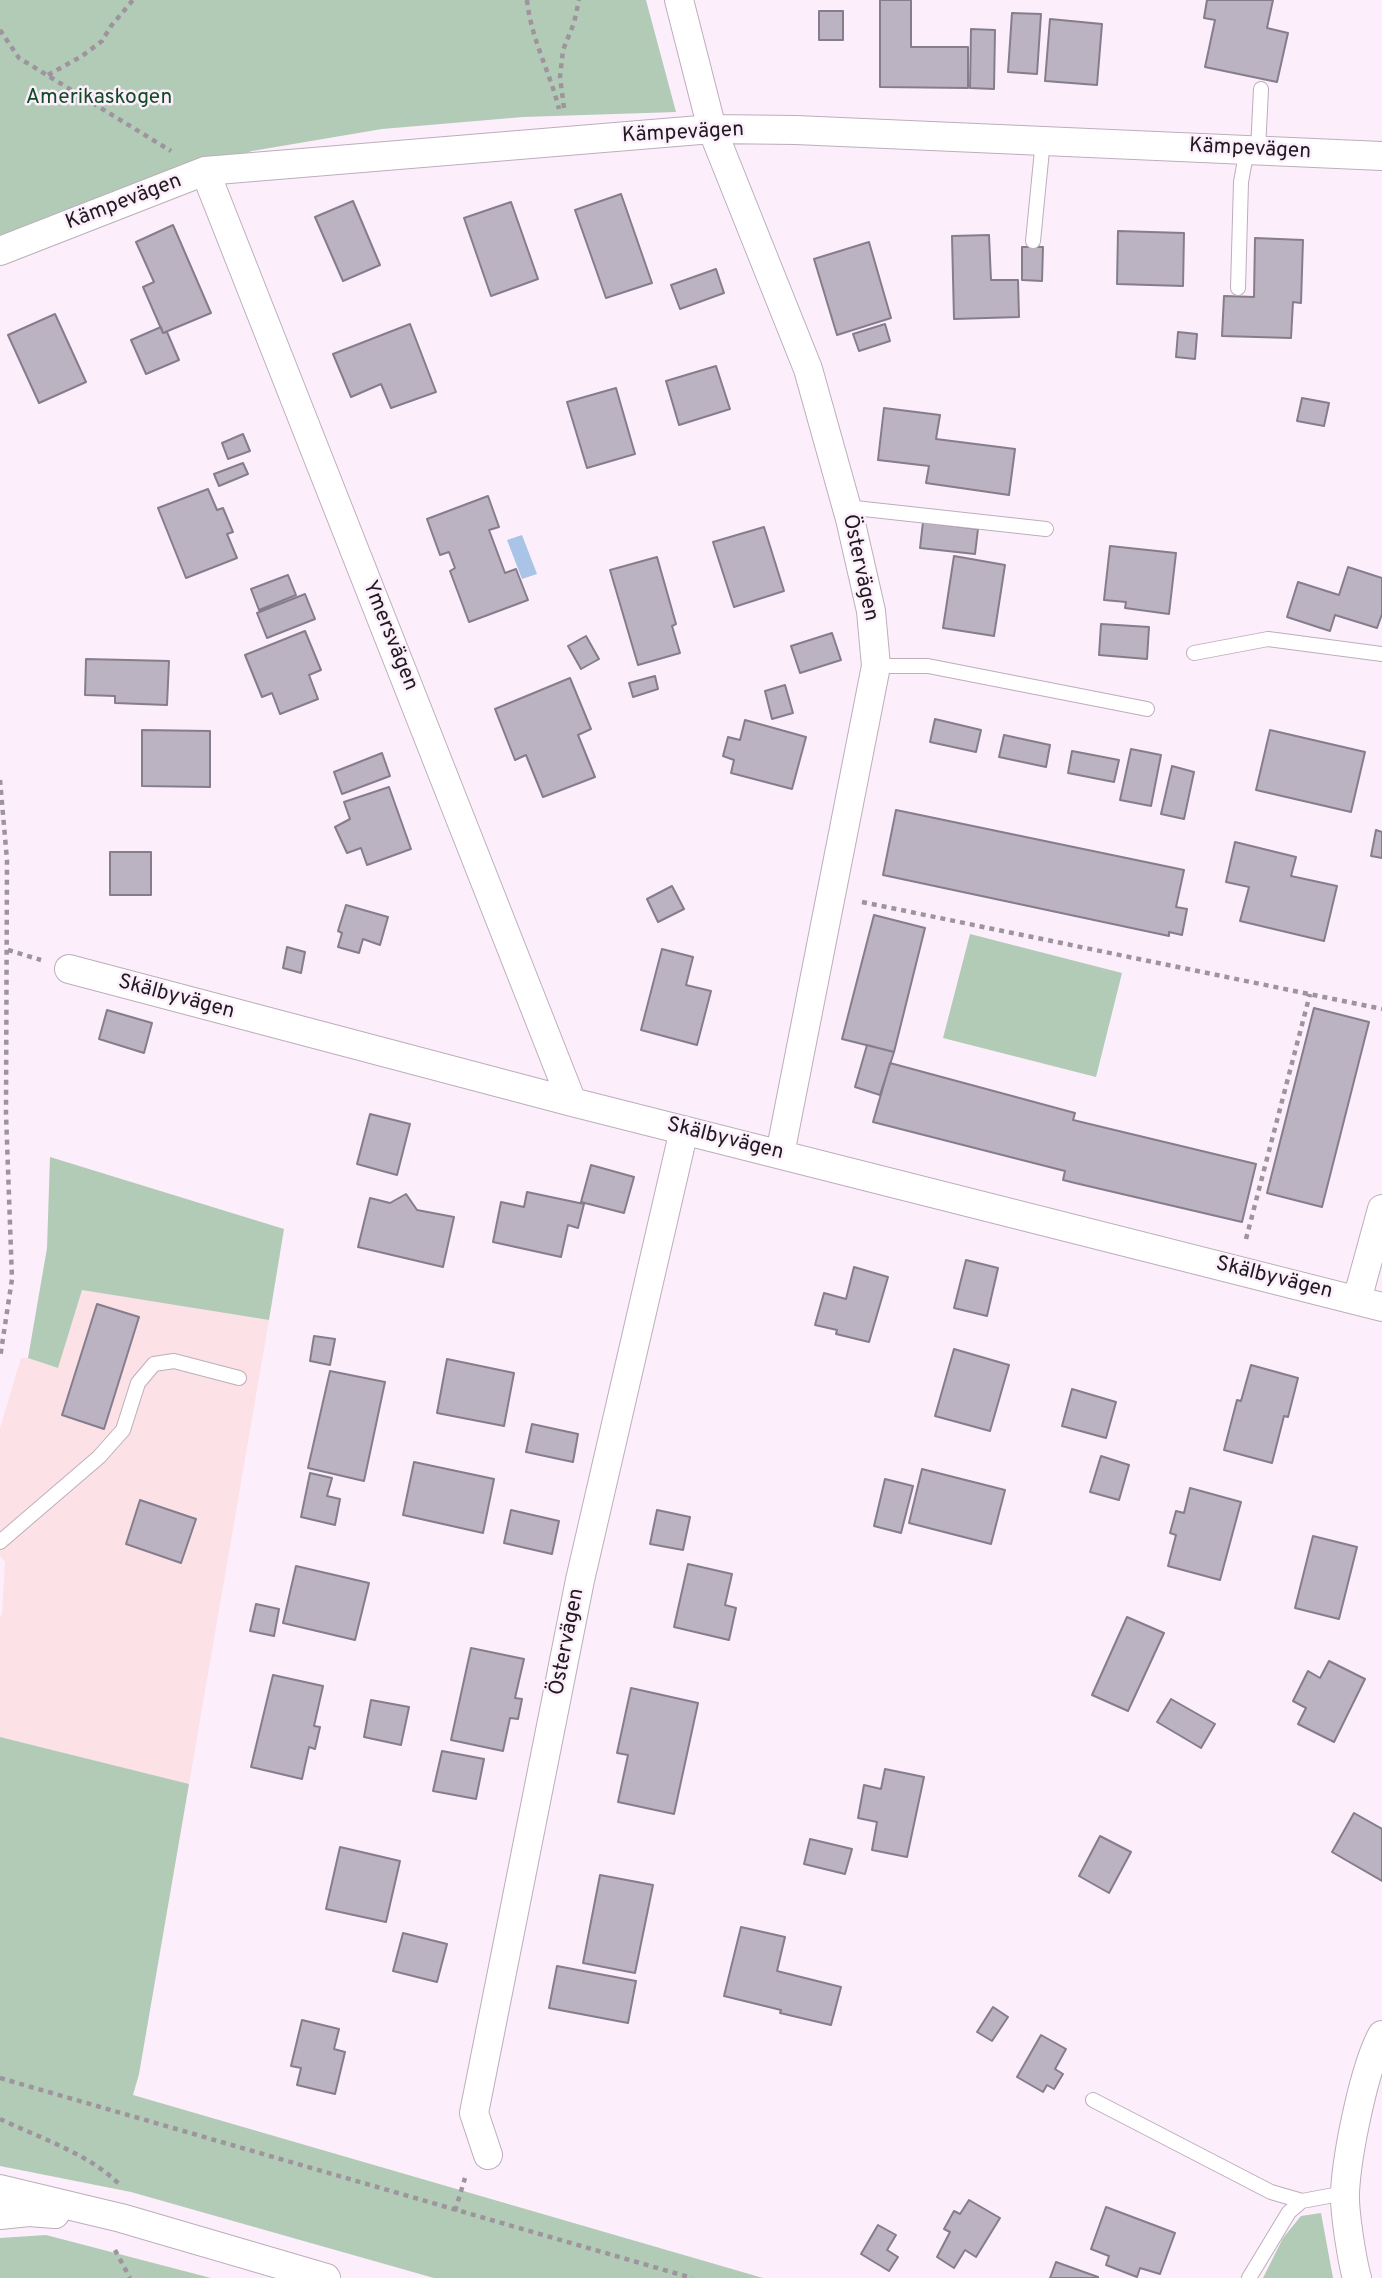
<!DOCTYPE html>
<meta charset="utf-8">
<style>
body{margin:0}
canvas{display:block;background:#fceefb}
</style>
<canvas width="1382" height="2278"></canvas>
<script>
const g = document.querySelector('canvas').getContext('2d');
g.lineJoin = 'round';
function fill(path, color) {
  g.fillStyle = color;
  g.fill(path, 'evenodd');
}
function strokePath(path, color, width, dash) {
  g.strokeStyle = color;
  g.lineWidth = width;
  g.lineCap = dash ? 'butt' : 'round';
  g.setLineDash(dash || []);
  g.stroke(path);
}
function write(font, color, halo, rows, align = 'center') {
  g.font = font + ' Overpass,sans-serif';
  g.lineWidth = 5;
  g.setLineDash([]);
  g.textBaseline = 'middle';
  g.strokeStyle = halo;
  g.fillStyle = color;
  for (const [text, x, y, turn = 0] of rows) {
    g.save();
    g.translate(x, y);
    g.rotate((+turn || 0) * Math.PI / 180);
    g.textAlign = isNaN(turn) ? turn : align;
    if (halo) g.strokeText(text, 0, 0);
    g.fillText(text, 0, 0);
    g.restore();
  }
}
fill(new Path2D(`
 M82,1289l187,31 -80,464 -189,-47v-119l2,-5 3,-51 -5,-6v-128l21,-70h7l30,10z`), '#fce1e7');
fill(new Path2D(`
 M0,0h646l30,112 -153,5 -141,12 -130,22 -252,86z
 M970,934l152,39 -26,104 -153,-39z
 M50,1157l234,72 -15,91 -187,-30 -24,78 -30,-10 19,-110z
 M0,1737l189,47 -50,290 -6,21 630,183h-329l-303,-86 -131,-26z
 M1321,2213l12,65h-70l20,-40 18,-22z
 M46,2235l165,43h-211v-40z`), '#b2cbb7');
fill(new Path2D(`
 M522,535l15,39 -15,5 -15,-39z`), '#a9c4e6');
const building = new Path2D(`
 M880,0h31v47h57v41l-88,-1z
 M1207,0h66l-6,28 21,5 -11,49 -72,-15 10,-47 -11,-2z
 M819,11h24v29h-24z
 M1012,13l29,1 -4,60 -29,-2z
 M1050,19l52,5 -5,61 -52,-4z
 M971,29l24,1 -1,59 -24,-1z
 M621,194l31,89 -46,15 -31,-88z
 M353,201l27,64 -37,16 -28,-64z
 M511,202l27,77 -47,17 -27,-78z
 M173,225l38,88 -48,20 -20,-46 11,-5 -18,-40z
 M1118,231l66,2 -1,53 -66,-2z
 M989,235l2,45h27l1,37 -65,2 -2,-83z
 M1255,238l48,2 -2,63 -8,-1 -2,36 -69,-2 2,-40 30,1z
 M869,242l22,76 -54,17 -23,-76z
 M1022,247h21l-1,34 -20,-1z
 M716,269l8,24 -44,16 -9,-24z
 M55,314l31,68 -47,21 -31,-68z
 M410,324l26,68 -45,16 -10,-24 -30,13 -18,-43z
 M885,324l5,17 -31,10 -6,-17z
 M161,327l2,6 4,-1 12,28 -33,14 -15,-34z
 M1178,332l19,2 -2,25 -19,-2z
 M716,366l14,43 -51,16 -13,-44z
 M616,388l19,66 -48,14 -20,-66z
 M1302,398l27,5 -5,23 -27,-5z
 M884,408l56,7 -4,24 79,10 -6,46 -83,-12 3,-17 -51,-6z
 M243,434l7,17 -22,8 -6,-16z
 M243,463l5,11 -29,12 -5,-12z
 M208,489l9,21 6,-2 10,24 -6,2 10,24 -51,20 -28,-70z
 M488,496l11,31 -10,3 16,43 11,-4 12,31 -59,22 -19,-51 5,-3 -6,-16 -9,3 -13,-36z
 M923,522l55,7 -3,25 -55,-6z
 M764,527l20,64 -50,16 -21,-65z
 M1110,546l66,7 -7,61 -44,-6 1,-6 -22,-2z
 M954,556l51,9 -11,71 -51,-8z
 M657,557l19,67 -4,2 8,27 -42,12 -28,-95z
 M1348,567l34,11v36l-5,14 -42,-13 -5,16 -43,-14 11,-35 41,13z
 M288,575l8,20 -37,15 -8,-21z
 M305,594l10,25 -48,19 -10,-25z
 M1101,624l48,3 -2,32 -48,-4z
 M305,631l16,39 -12,5 9,24 -38,15 -8,-21 -10,4 -17,-42z
 M832,633l9,27 -41,13 -9,-27z
 M586,636l13,23 -18,10 -13,-23z
 M86,659l83,2 -2,44 -52,-2v-7l-30,-1z
 M655,676l3,13 -25,8 -4,-14z
 M570,678l21,51 -13,6 17,42 -52,20 -17,-42 -11,5 -20,-51z
 M785,685l8,28 -21,6 -7,-28z
 M935,719l46,11 -5,22 -46,-10z
 M745,720l61,17 -14,52 -61,-16 3,-13 -11,-4 5,-19 12,3z
 M142,730l68,1v56l-68,-1z
 M1270,730l95,22 -14,60 -95,-22z
 M1004,735l46,10 -4,22 -47,-10z
 M1131,749l30,6 -10,51 -31,-6z
 M1072,751l47,9 -5,22 -46,-9z
 M382,753l8,23 -48,18 -8,-22z
 M1172,766l22,6 -10,47 -23,-5z
 M389,787l22,62 -44,16 -6,-17 -14,5 -12,-26 15,-8 -6,-17z
 M896,810l288,60 -8,37 11,2 -5,26 -13,-3v4l-286,-61z
 M1376,830l6,2v26l-11,-2z
 M1235,842l61,15 -5,19 46,10 -13,55 -84,-20 9,-34 -23,-5z
 M110,852h41v43h-41z
 M672,886l12,23 -26,13 -11,-23z
 M346,905l42,12 -8,28 -17,-6 -4,14 -21,-6 4,-14 -4,-2z
 M874,915l51,13 -31,124 -52,-13z
 M287,947l18,5 -4,21 -18,-5z
 M662,949l31,8 -7,28 25,6 -14,54 -56,-15z
 M1314,1008l55,14 -47,185 -55,-14z
 M107,1010l45,13 -8,30 -45,-14z
 M867,1045l27,7 -14,43 -25,-8z
 M890,1063l185,50 -2,7 183,44 -14,58 -167,-39 -12,-3 2,-9 -192,-49z
 M370,1114l40,10 -13,51 -40,-11z
 M591,1165l43,12 -10,36 -43,-11z
 M527,1192l57,12 -6,24 -10,-3 -7,32 -68,-15 8,-40 23,5z
 M406,1194l11,16 37,7 -11,50 -85,-20 12,-49 20,5z
 M966,1260l32,8 -11,48 -33,-8z
 M854,1267l34,10 -19,65 -33,-8 1,-4 -22,-5 9,-32 22,6z
 M97,1304l42,13 -35,112 -42,-14z
 M314,1336l21,3 -5,26 -20,-4z
 M954,1349l55,16 -19,66 -55,-15z
 M447,1359l67,14 -10,53 -67,-13z
 M1251,1365l47,13 -10,39 -4,-1 -12,47 -48,-13 13,-50 4,1z
 M330,1371l55,11 -21,99 -56,-13z
 M1072,1389l44,13 -10,36 -44,-12z
 M532,1424l46,10 -5,28 -47,-10z
 M1101,1456l28,9 -10,35 -29,-8z
 M414,1462l80,17 -11,54 -80,-18z
 M922,1469l83,21 -14,54 -82,-21z
 M310,1473l22,5 -5,18 13,3 -5,26 -34,-8z
 M885,1479l28,7 -12,47 -27,-7z
 M1190,1488l51,14 -21,78 -52,-14 8,-31 -6,-2 6,-22 8,2z
 M140,1500l56,19 -15,44 -55,-19z
 M511,1510l48,11 -7,33 -48,-11z
 M657,1510l33,7 -7,33 -33,-6z
 M1313,1536l44,11 -18,72 -44,-11z
 M688,1564l44,10 -7,31 11,3 -7,32 -55,-13z
 M296,1566l73,17 -14,57 -72,-17z
 M256,1604l23,5 -5,27 -24,-5z
 M1127,1617l37,16 -36,78 -36,-16z
 M471,1648l53,11 -9,39 7,1 -4,20 -8,-1 -7,33 -52,-11z
 M1329,1661l36,18 -31,63 -36,-18 8,-16 -13,-7 15,-30 12,7z
 M273,1675l50,11 -9,40 6,1 -5,22 -6,-2 -7,32 -51,-12z
 M631,1688l67,15 -24,111 -56,-12 10,-47 -11,-2z
 M1171,1699l44,25 -14,24 -44,-26z
 M371,1700l38,7 -8,38 -37,-8z
 M442,1751l42,8 -8,40 -43,-8z
 M885,1769l39,8 -17,80 -35,-7 5,-28 -19,-4 6,-33 17,4z
 M1354,1813l28,16v52l-50,-29z
 M1100,1836l31,16 -22,41 -30,-17z
 M810,1839l42,10 -7,25 -41,-10z
 M340,1847l60,14 -14,61 -60,-13z
 M600,1875l53,10 -18,88 -52,-10z
 M741,1927l44,10 -8,34 64,16 -10,38 -51,-12 1,-3 -57,-14z
 M403,1933l44,11 -10,38 -44,-11z
 M557,1966l79,15 -8,42 -79,-15z
 M993,2007l15,10 -16,24 -15,-9z
 M302,2020l37,9 -5,20 11,3 -10,42 -38,-9 4,-17 -10,-2z
 M1041,2035l25,14 -11,20 8,5 -9,15 -7,-4 -4,7 -26,-15z
 M969,2200l31,18 -24,39 -11,-7 -11,18 -17,-11 13,-25 -6,-3 10,-18 6,3z
 M1106,2207l69,26 -15,41 -20,-6 -3,9 -31,-12 3,-9 -18,-7z
 M878,2225l18,10 -9,15 11,7 -9,14 -28,-17z
 M1056,2262l42,15v1h-48z`);
fill(building, '#bbb3c2');
strokePath(building, '#857d8c', 2);
const service = new Path2D(`
 M1258,150l3,-61
 M1033,241l10,-101
 M1238,288l3,-106 6,-33
 M846,507l200,22
 M1194,653l74,-14 114,15
 M876,666h52l219,43
 M0,1542l99,-85 24,-27 15,-47 16,-19 20,-3 65,17
 M1093,2100l178,92 31,9
 M1249,2278l40,-66 13,-11 43,-8`);
const minor = new Path2D(`
 M679,0l33,129 96,240 42,150 21,92 5,55 -96,488
 M205,171l367,931
 M0,251l205,-80 507,-42 84,1 586,26
 M69,969l503,133 810,205
 M1357,1300l25,-91
 M488,2155l-14,-42 106,-533 104,-450
 M0,2189l121,29 205,60
 M0,2215l29,-3 26,2
 M1357,2278c-5,-17 -13,-68 -12,-86 2,-38 19,-124 37,-157`);
strokePath(service, '#bcaebb', 16);
strokePath(minor, '#bcaebb', 30);
strokePath(new Path2D(`
 M527,0c4,39 23,72 32,109
 M0,30l19,28 152,93
 M48,75l34,-19 20,-15 9,-15 22,-26
 M564,108l-4,-31 3,-27 11,-27 5,-23
 M0,780l7,80 -1,254 6,165 -12,79
 M862,902l520,107
 M8,950l33,10
 M1246,1239l64,-245
 M0,2078l692,200
 M0,2119c38,18 89,35 119,65
 M455,2211l10,-33
 M115,2250l15,28`), '#9e949d', 4.5, [5, 5]);
strokePath(service, '#fff', 14);
strokePath(minor, '#fff', 28);
write('21px', '#114b25', '#fceefb', [
 ["Amerikaskogen",99,99]
]);
write('21px', '#1f1a1f', '#fceefb', [
 ["Kämpevägen",683,134,-3],
 ["Kämpevägen",1250,150,3],
 ["Kämpevägen",124,203,-21],
 ["Östervägen",859,568,78],
 ["Ymersvägen",389,636,68],
 ["Skälbyvägen",176,998,15],
 ["Skälbyvägen",725,1140,14],
 ["Skälbyvägen",1274,1279,14],
 ["Östervägen",568,1642,-79]
]);
</script>
